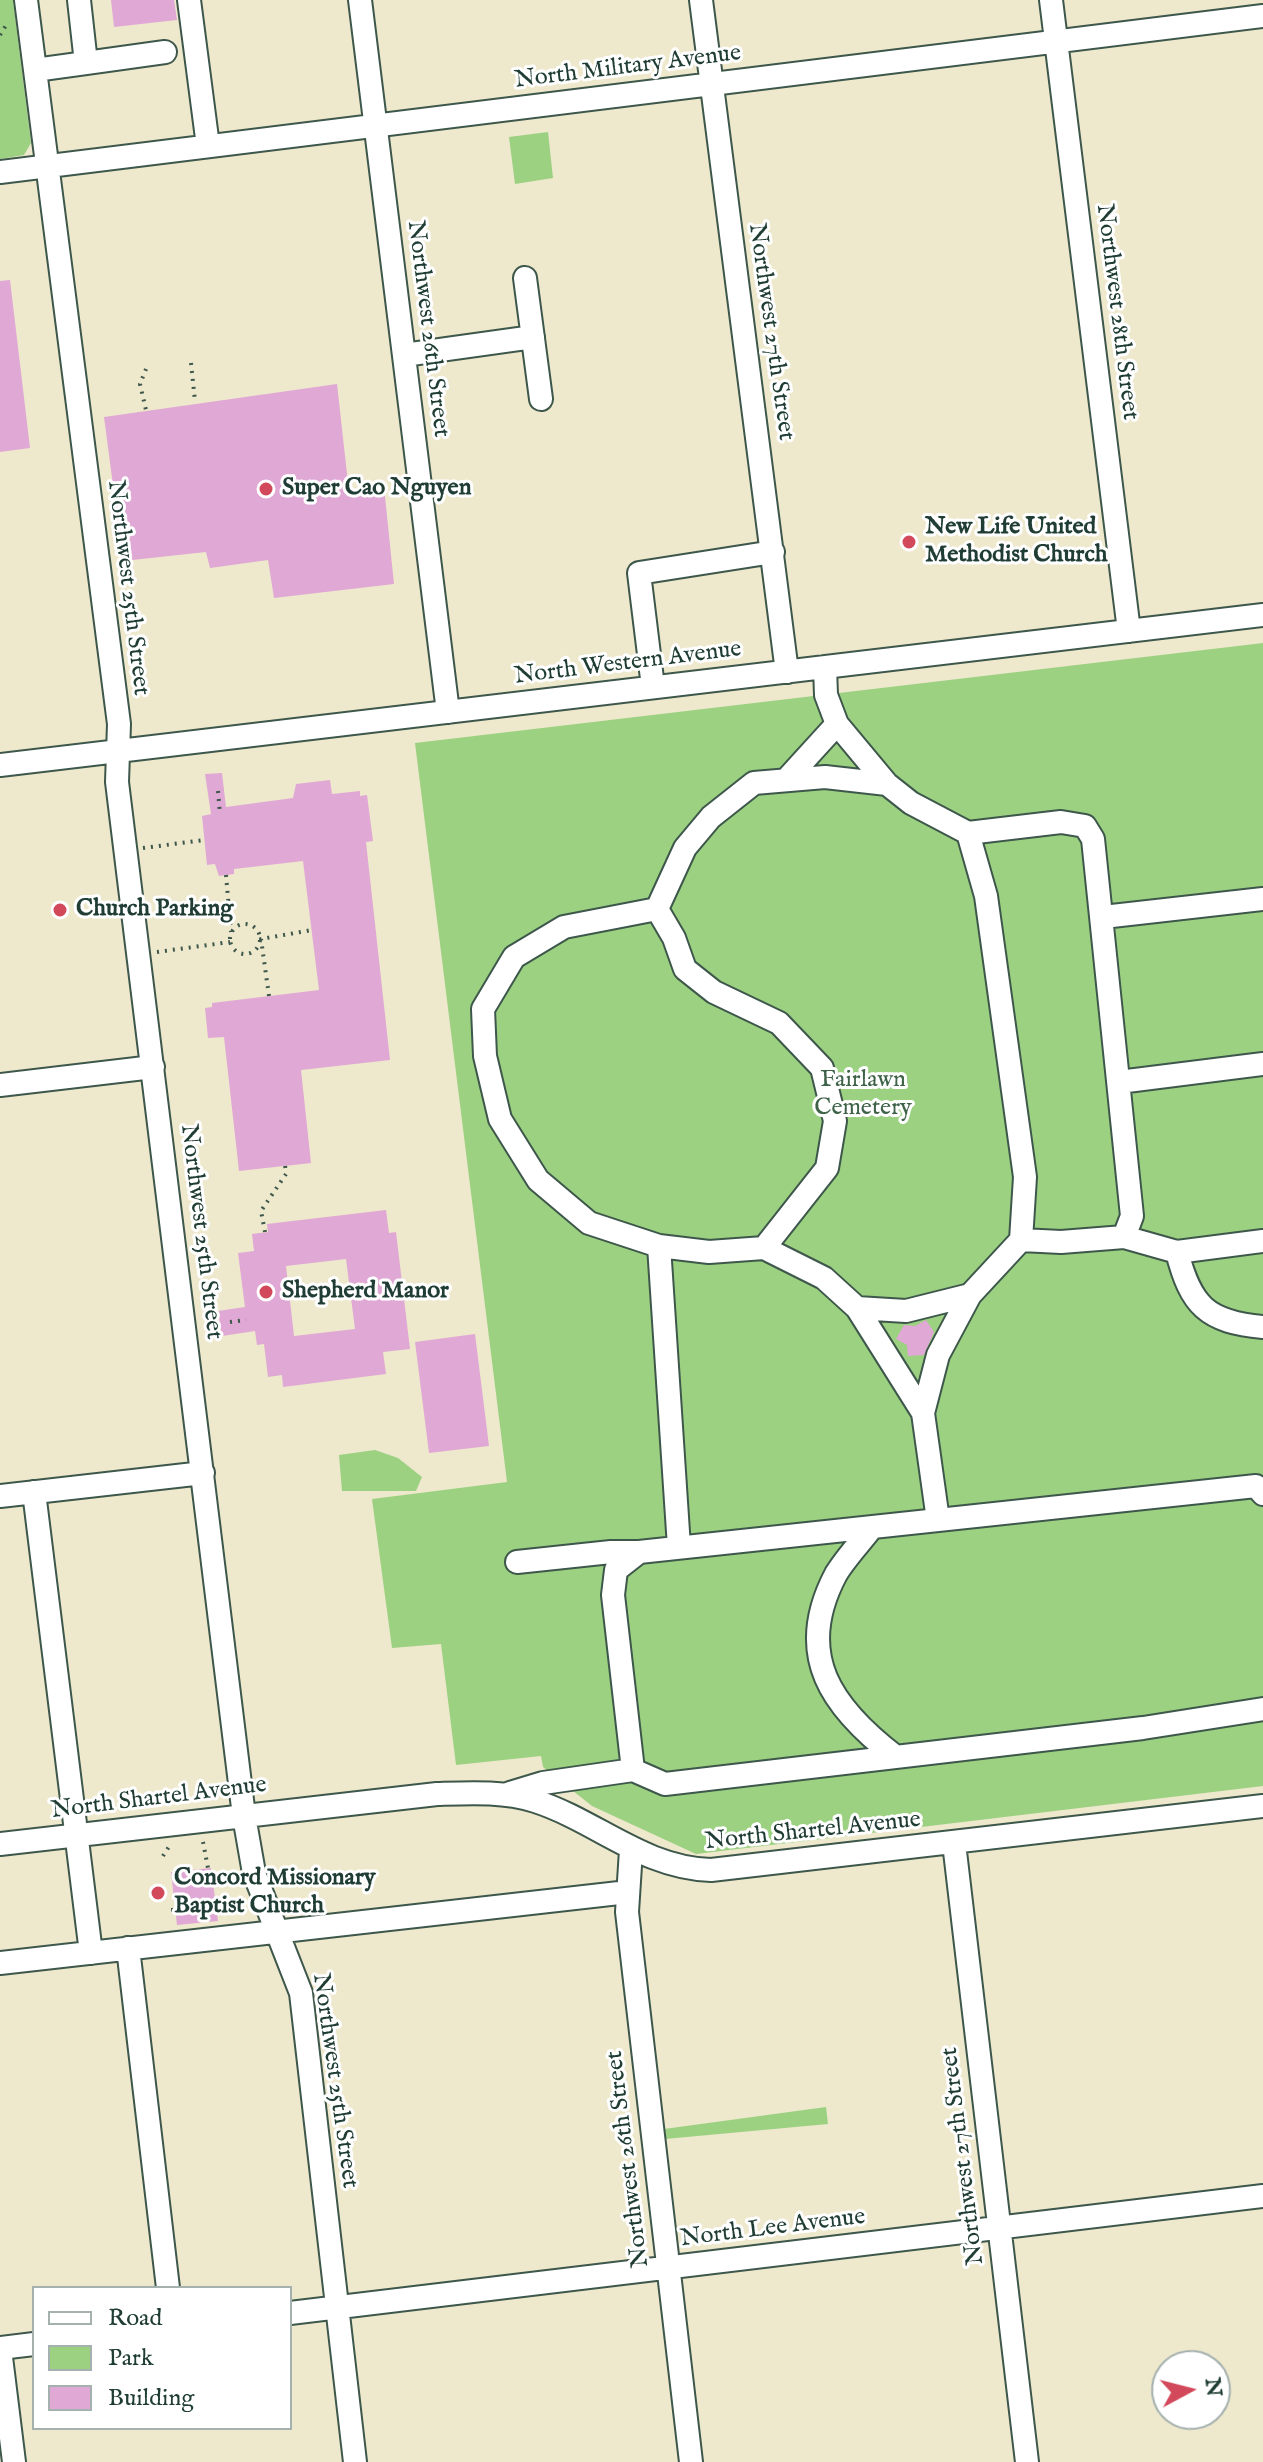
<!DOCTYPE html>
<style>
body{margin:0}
#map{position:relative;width:1263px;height:2462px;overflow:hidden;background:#eee8cd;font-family:"IM FELL English",serif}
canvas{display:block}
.legend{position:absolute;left:32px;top:2286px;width:260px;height:144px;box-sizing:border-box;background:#fff;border:2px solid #a5b1ae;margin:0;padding:10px 14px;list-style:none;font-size:24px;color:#1f3d34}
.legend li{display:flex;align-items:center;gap:16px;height:40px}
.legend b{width:40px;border:2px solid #a5b1ae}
.north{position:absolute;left:1151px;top:2350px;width:80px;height:80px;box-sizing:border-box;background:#fff;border:2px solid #a5b1ae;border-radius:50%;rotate:83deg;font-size:22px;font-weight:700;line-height:32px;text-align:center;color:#1f3d34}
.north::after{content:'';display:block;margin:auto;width:28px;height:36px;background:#d1495b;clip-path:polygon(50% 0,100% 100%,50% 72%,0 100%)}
</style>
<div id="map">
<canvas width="1263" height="2462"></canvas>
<ul class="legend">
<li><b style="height:10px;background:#fff"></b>Road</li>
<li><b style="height:22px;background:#9cd182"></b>Park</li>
<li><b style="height:22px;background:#e0a8d4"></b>Building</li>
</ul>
<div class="north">N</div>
</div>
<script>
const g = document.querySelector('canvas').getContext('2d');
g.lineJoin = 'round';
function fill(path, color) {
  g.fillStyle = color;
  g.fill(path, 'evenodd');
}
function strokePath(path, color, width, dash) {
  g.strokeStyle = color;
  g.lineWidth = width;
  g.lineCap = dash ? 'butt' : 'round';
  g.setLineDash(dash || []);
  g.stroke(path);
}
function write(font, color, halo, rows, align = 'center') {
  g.font = font + ' "IM FELL English",serif';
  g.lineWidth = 6;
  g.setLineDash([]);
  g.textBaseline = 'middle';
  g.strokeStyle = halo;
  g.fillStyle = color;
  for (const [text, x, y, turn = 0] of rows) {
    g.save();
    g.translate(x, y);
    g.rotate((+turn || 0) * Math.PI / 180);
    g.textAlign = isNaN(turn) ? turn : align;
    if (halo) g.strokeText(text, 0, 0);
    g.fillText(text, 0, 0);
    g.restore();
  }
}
fill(new Path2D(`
 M0,0h13l18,143 -7,12 -24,4z
 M548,132l5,46 -38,6 -6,-47z
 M1263,643v1143l-567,68 -104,-48 -49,-39 -2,-11 -85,9 -15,-121 -49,4 -20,-149 135,-17 -92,-739z
 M375,1450l23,8 24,19 -6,14h-74l-3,-36z
 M826,2107l2,17 -163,15 -1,-10z`), '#9cd182');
fill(new Path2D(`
 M111,0h63l3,20 -63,7z
 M10,280l20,168 -30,4v-171z
 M337,384l12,108 35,-5 10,97 -120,14 -6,-38 -58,8 -4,-16 -83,9 -19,-144z
 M222,773l4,34 67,-9 3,-14 34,-4 2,14 28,-3v5l7,-1 6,46 -7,1 24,218 -89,10 10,93 -72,8 -15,-134 -16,1 -3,-30 7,-1v-4l107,-13 -16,-129 -69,8v5l-15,2 -4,-12 -8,1 -5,-49 9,-2 -6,-40z
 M386,1210l3,23 7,-1 14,117 -27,3 3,22 -103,13 -1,-12 -14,2 -4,-33 -7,1 -2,-14 -33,5 -4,-25 27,-4 -7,-54 16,-2 -2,-17 16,-2 -1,-8zM346,1259l9,70 -61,7 -8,-70z
 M926,1320l8,12 -10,23 -16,1 -1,-11 -11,-6 8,-14 11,1z
 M475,1334l14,112 -60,7 -14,-111z
 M211,1868l7,53 -41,4 -6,-53z`), '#e0a8d4');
const minor = new Path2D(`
 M26,0l93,724 -2,58 127,1034 10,57 47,120 54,469
 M189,0l19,146
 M360,0l88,712
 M701,0l86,672
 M1051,0l78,631
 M86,63l79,-11
 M35,70l51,-7 -7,-63
 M0,172l1263,-156
 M525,278l16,121
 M404,355l129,-18
 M653,687l-14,-114 134,-21
 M837,724l50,60
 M0,765l1263,-150
 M786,780l51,-56 -11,-29 -1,-28
 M657,909l-93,18 -50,30 -31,52 2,47 15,63 38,61 51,43 70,23 50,6 55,-4 60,30 33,30 66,105
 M657,909l28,-61 26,-31 43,-34 71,-6 62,7 24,19 57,30 18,63 39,281 -4,63
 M657,909l17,29 11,31 29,23 65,31 43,45 13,53 -8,47 -63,80
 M1103,917l160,-18
 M1119,1082l144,-18
 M0,1085l153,-18
 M1124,1237l53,15 86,-11
 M659,1246l20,301
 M1177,1252c14,54 30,70 86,75
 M857,1308l49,3 64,-16
 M34,1492l57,461
 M0,1496l203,-23
 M938,1520l-15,-107 15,-58 32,-60 51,-55 40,2 63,-5 8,-21 -39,-377 -8,-13 -24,-4 -93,11
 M870,1530c-11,14 -25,29 -34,44 -43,81 -4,134 60,183
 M517,1562l94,-10h28
 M633,1770l-20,-175 3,-25 23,-18 617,-66 7,8
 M510,1793l33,-10 90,-13 32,14 478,-56 120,-19
 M954,1843l73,619
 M0,1844l437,-50c32,-1 67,-3 98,7 62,20 108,67 176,69l552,-64
 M631,1850l-4,62 64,550
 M128,1948l40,340
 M0,1963l628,-71
 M290,2313l973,-117
 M0,2348l34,-4
 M0,2349l14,113`);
strokePath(minor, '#3e574b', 26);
strokePath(new Path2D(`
 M0,35l8,-13
 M191,363l4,38
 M146,369l-6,15 6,26
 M218,791l2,23
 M143,848l61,-8
 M226,875l5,57
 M230 939a15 15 0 1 1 30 0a15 15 0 1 1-30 0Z
 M157,952l73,-10
 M269,996l-8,-57 51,-9
 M265,1232l-4,-21 25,-37 -1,-9
 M230,1322l16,-2
 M203,1842l5,26
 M163,1856l7,-11
 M171,1910h4`), '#3e574b', 4, [2, 6]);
strokePath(minor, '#fff', 22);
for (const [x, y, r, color] of [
 [266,489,8,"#d1495b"],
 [909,542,8,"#d1495b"],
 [60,910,8,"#d1495b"],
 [266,1292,8,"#d1495b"],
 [158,1893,8,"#d1495b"]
]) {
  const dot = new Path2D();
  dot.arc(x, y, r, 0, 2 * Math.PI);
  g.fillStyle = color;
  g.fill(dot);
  strokePath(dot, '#fff', 3);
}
write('24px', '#1f3d34', '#fff', [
 ["North Military Avenue",628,68,-7],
 ["Northwest 28th Street",1116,312,83],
 ["Northwest 26th Street",427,329,83],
 ["Northwest 27th Street",770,332,82],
 ["Northwest 25th Street",127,588,83],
 ["North Western Avenue",628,664,-7],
 ["Northwest 25th Street",200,1232,83],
 ["North Shartel Avenue",159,1799,-7],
 ["North Shartel Avenue",813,1832,-6],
 ["Northwest 25th Street",334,2081,82],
 ["Northwest 27th Street",964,2156,-97],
 ["Northwest 26th Street",629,2159,-97],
 ["North Lee Avenue",773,2229,-7]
]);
write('bold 24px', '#1f3d34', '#fff', [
 ["Super Cao Nguyen",282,489],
 ["New Life United",925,528],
 ["Methodist Church",925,556],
 ["Church Parking",76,910],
 ["Shepherd Manor",282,1292],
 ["Concord Missionary",174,1879],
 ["Baptist Church",174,1907]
], 'left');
write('24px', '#3e6248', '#fff', [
 ["Fairlawn",863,1081],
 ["Cemetery",863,1109]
]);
</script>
